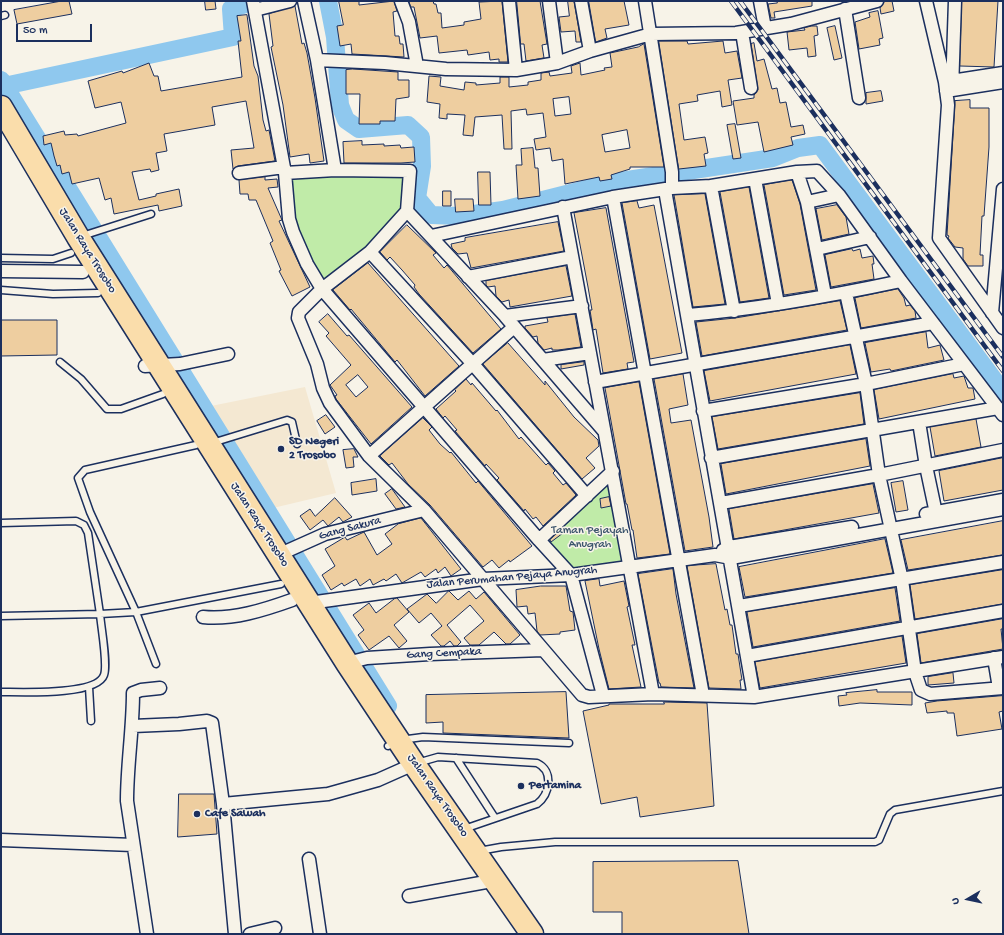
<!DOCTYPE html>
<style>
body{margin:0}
#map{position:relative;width:1004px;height:935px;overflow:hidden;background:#f7f3e8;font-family:"Gochi Hand",sans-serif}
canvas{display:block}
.frame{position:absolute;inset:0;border:2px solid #1b2f5e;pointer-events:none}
.north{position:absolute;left:948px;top:879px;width:40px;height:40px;-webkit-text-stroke:3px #f7f3e8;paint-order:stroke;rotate:261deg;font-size:11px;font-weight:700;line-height:16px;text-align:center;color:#1b2f5e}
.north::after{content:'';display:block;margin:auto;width:14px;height:18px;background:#1b2f5e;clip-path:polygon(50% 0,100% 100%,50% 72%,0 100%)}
.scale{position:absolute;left:16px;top:24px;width:76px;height:18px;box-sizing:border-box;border:2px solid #1b2f5e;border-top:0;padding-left:5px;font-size:12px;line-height:14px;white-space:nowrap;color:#1b2f5e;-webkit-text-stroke:3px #f7f3e8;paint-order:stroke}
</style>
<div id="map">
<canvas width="1004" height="935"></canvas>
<div class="frame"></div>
<div class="north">U</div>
<div class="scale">50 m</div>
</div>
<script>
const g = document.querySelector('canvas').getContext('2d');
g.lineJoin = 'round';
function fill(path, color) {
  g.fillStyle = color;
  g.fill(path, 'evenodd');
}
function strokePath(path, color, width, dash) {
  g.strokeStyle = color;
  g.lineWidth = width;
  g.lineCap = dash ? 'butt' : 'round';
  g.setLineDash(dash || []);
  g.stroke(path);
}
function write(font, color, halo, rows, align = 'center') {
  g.font = font + ' "Gochi Hand",sans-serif';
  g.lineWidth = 3;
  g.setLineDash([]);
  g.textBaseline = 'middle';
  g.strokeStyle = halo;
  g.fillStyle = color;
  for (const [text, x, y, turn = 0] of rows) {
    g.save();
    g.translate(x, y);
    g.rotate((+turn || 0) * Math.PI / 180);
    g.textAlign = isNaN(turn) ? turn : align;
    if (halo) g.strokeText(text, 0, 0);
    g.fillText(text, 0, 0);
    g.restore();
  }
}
fill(new Path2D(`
 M305,387l31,106 -63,15 -62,-102z`), '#f4e8d2');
fill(new Path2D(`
 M410,172l-5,39 -38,38 -45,37 -32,-66 -4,-45z
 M613,471l17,95 -59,9 -32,-35z`), '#c0eba8');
strokePath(new Path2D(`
 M328,1l7,36 5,68 6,15 13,9 49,-4 13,12 1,29 -5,32 14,17 28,1 44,-6 111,-28 159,-24 25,-10 22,-3 183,247
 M1,80l387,626
 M4,86l229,-49 -2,-28 23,-8`), '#8fc8ee', 18);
const building = new Path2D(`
 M62,1h7l3,13 -55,10 -3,-14z
 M205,1h10l1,8 -10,1z
 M339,1h20v4l35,-4 3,10 -4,1 2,24h4l1,8h3l1,13 -52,-3 -1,-10 -11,2 -3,-20 6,-1z
 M409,1h24l1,3h2l2,9h3l1,15 22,-3v-3l17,-3 -2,-17 23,-1 6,61h-9v-3l-9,1 -1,-8 -21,3 -1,-5 -28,3 -2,-17 -17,2 -6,-31h-3z
 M517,1h23l7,43 -5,1 2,13 -18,3 -2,-17h-3z
 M568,1h6l7,41h-5l-1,-11 -14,1 -2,-15 10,-1z
 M589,1h35l5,24 -24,4 2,9 -11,4z
 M777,1h35v5l-38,6 1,6h-4l-3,-14 9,-1z
 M892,1l2,10 -13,3 -1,-6 4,-6z
 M962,1h36l-4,66 -34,-1z
 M295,6l7,38 2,-1 3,10 8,45 9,63 -14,2 -1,-9 -19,3 -7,-52 -12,-58 2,-1 -4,-32z
 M878,11l5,27 -4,1 1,6 -21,4 -4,-27 15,-5 -1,-4z
 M247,15l7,51 4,10 5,44 3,11 3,-1 6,31 -37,5 -5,3 -2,-19 23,-2 -8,-47 -34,6 3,18 -51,9 3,17 -11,2 3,17 -8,2 -1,-3 -18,3 7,28 17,-4v-2l23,-5 3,17 -23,5 -1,-6 -44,9 -3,-16 -6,2 -6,-22 -27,6 -3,-12 -7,2 -2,-9 -3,1 -3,-10 -3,-13 -7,2 -1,-9 21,-5 1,4 12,-1 1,2 48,-13 -5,-21 -26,6 -7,-27 34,-10 1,2 26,-10 5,13h4l3,15 81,-14 -4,-36h3l-4,-25z
 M812,26h5l1,9 -4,1 2,20 -8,1 -1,-9 -18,2 -2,-18 18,-2 -1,-2z
 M835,26l7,32 -8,2 -7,-32z
 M659,41h28l1,3 35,-3 2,12 12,-2 5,27 -14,2 4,25 -10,2 -2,-16 -23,4 1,6 -19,3 5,36 21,-3 3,16 -4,1 2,12 -27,3z
 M754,43l3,18 7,-2 8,30 5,-1 3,15 6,-1 5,25 12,-2 2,9 -14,3 2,8 -29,7 -6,-30 -21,3 -4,-24 21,-3v-3l4,-5 -7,-46z
 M644,44l20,123h-34v2l-19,6 1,4 -12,2 -1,-4 -34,7 -2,-25 -11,2 -2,-13 -14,2 -2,-11 12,-2 -3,-24 -16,2 -1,-6 -15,2 1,38h-8l-2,-34 -27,2 -2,19 -10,-1 2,-20 -18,-1v5l-8,-1 1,-14 -13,-2 2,-26 12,1 -1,9 24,4 1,-8 11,1v2l24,-2v-6h9v10l19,-2v-3l13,-2v-7l8,-1 1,4 22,-3 -1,-7 9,-3 1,12 24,-5 -1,-2 8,-1 -2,-14 28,-6zM569,97l2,17 -16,2 -2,-17zM627,130l3,18 -25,4 -3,-17z
 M353,69l45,3v8h11v17l-13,2 -1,22h-15v3h-21l1,-30h-14v-24z
 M881,91l2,10 -17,3v-11z
 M970,100v8h19v39l-5,69h-2l-2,39h3v11h-15l-5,-7v-11l-8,-1 -7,-9 1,-2 -2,-1 8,-134z
 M735,124l6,34 -8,1 -6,-34z
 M362,141v4l22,-1v2l16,-1 1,3 13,-1 1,15 -14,1h-57l-1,-21z
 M533,148l2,20h3l2,28 -22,3 -2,-34h6l-1,-16z
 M478,172h12l1,33h-12z
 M265,177v3l12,-1 1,8 -10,1 14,32 -3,1 31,66 -18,9 -13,-25 2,-1 -11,-27 3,-2 -17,-41h-7l-1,-6h-8l-1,-14z
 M792,180l8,24 16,86 -32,5 -20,-110z
 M749,187l20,111 -29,4 -20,-110z
 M443,191h8v15h-8z
 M705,194l20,110 -32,3 -19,-112z
 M455,199h18l1,12 -18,1z
 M637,201l2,7 15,-3 28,148 -32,6 -28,-156z
 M837,205l9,12 3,17 -27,6 -6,-31z
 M606,208l28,154 -7,1 1,6 -25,4 -7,-44 -3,1 -3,-20h2l-4,-23 -14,-74z
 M558,222l6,29 -93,17 -4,-15 -9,1 -6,-6 -1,-4 14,-3v-3z
 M407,225l29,28 -3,2 11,13 3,-3 54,64 -28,24 -54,-59 -5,-7 1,-2 -13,-15 -12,-13 -3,3 -7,-8z
 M852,249l1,2 7,-2 2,9 11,-2 1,8h-2l2,15 -43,8 -6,-32z
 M368,263l91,103 -34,30 -28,-36 -2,2 -44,-53 -1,1 -17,-20z
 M566,266l6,30 -62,11 -1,-7 -7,2 -6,-6 -1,-10 -7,1 -2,-2v-4z
 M898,289l6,9 2,8 4,-1 5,6 1,7 -55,10 -6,-30z
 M840,301l7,29 -145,26 -6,-34 39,-4z
 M328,314l19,22 2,-1 63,72 -41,37 -35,-45 -1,-3 2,-1 -7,-10 21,-20 -25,-29 3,-3 -10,-11zM358,375l10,12 -12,10 -10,-12z
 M575,314l6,33 -23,3h-6v-2l-8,2 -6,-7 -1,-7 -4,1 -8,-9v-2l23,-4 -1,-4z
 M1,320h56v35l-56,1z
 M926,332l2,16 12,-3 4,15 -53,11 -1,-2 -19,3 -6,-29z
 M508,343l37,42v-4l29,36 24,23 1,6 -13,12 9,10 -13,11 -99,-115z
 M850,345l6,29 -146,27 -6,-30z
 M584,362v3l-23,4v-4z
 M683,374l5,31 -19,4 2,14 20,-3 18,97 4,30 -28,4 -31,-172z
 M953,374l1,4 10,-2 4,12h5l2,11 -96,20 -5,-29z
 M466,379l5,6 1,-2 24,28 1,-1 22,29 2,-2 25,28 2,-2 7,8 -2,2 10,12 3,-2 10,12 -33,31 -7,-9 -3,2 -8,-10 -1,2 -27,-31 2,-2 -13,-14 -1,2 -30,-35 2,-1 -12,-14 -2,2 -7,-9 20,-18 -1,-1z
 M639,382l31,172 -33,4 -4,-28h-1l-5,-26h-1l-21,-116z
 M860,393l4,31 -146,25 -6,-32z
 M326,415l9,12 -10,7 -8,-13z
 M423,418l9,9 -3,3 11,14 10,9 1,-1 25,31 2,-2 54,65 -22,16 -1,-2 -10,8 -7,-8 -9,7 -53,-62 -22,-21 -16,-21 -3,2 -9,-9z
 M976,419l5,28 -46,9 -5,-29z
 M866,439l4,27 -144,28 -5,-30z
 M354,449l4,8h-5l1,10 -8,1 -3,-18z
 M1003,458v32l-59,11 -5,-30z
 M376,479l1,12 -25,4 -1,-12z
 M903,481l5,29 -12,2 -5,-29z
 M873,484l6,29 -145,26 -5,-30z
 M392,489l13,18 -9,2 -11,-15z
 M609,497l2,9 -10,2 -1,-9z
 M335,498l17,19 -9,5 -4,-5 -11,9 -5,-6 -13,10 -10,-14 10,-7 5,7z
 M421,518l40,51 -10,7 -6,-9 -7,6 -2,-4 -11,8 -4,-5 -19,11 -6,-9 -10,7 -2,-2 -11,6 -3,-6 -10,7 -4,-7 -12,7 -2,-3 -11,7 -9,-15 13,-9 -10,-17 20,-12 2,3 17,-8 13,23 15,-11 -7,-10 13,-10z
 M1003,521v34l-95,15 -7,-30z
 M560,530l3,3 -12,9 -1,-2z
 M885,539l8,34 -148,24 -6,-30z
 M716,564l9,46 2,-1 3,16h2l4,29h2l4,26h-2l1,9 -32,-1 -22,-122z
 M673,569l3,25 18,94 -33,-1 -1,-4h-1l-21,-109z
 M1003,570v34l-88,15 -5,-34z
 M599,579l1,7 24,-5 5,25 -2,1 8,38h-3l9,42 -32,2 -10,-40 -14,-68z
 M541,586h25l4,25 3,1 2,18 -15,2v2l-20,1 -3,-4 -2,-18 -7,1 -1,-8 -10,1 -1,-17z
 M895,588l5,33 -147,26 -6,-35z
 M449,591l9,9 11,-9 7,8 8,-7 36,43 -10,9h-4l-12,-12 -15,13h-9l-6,-7 20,-17 -14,-16 -23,20 14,17 -4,4h-3l-4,-5 -6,5h-3l-10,-11 11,-9 -11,-13 -12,10 -12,-14 20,-15 9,9z
 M397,598l12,14 -15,13 13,16 -8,7 -10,-12 -20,14 -11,-15 6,-5 -11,-15 16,-12 7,10 18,-14z
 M1003,619v10h-2l2,20 -82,14 -4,-29z
 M902,636l4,27 -146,25 -5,-26z
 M953,673l1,10 -26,2v-8z
 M877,690v2h35v13l-52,-2 -21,3 -1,-10 9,-1 -1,-2z
 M566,692l3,46 -126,-5v-11l-17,1v-28z
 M1003,696v15l-4,1 3,17 -45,7 -3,-23h-7v-2l-20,2 -2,-10 12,-2z
 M664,702l43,1 7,103 -74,11 -3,-20 -36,7 -18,-93 26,-6v-1h55z
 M179,794h35l3,40 -39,3z
 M738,861l11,73h-127v-22h-29v-50z`);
fill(building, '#eecea0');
strokePath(building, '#1b2f5e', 1);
const lane = new Path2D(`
 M1,16l4,-1
 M82,236l69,-22
 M1,258l52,1 18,-6
 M1,290l52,4 45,-1
 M60,362l21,17 26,30h14l42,-15
 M212,443l75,-23 5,2 5,22
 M1,523l75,-2 8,4 4,8 12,81 -99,2
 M156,664l-20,-52 -46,-100 -12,-34 7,-8 111,-25
 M89,687l2,34
 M1,692c19,0 96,4 103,-17 4,-11 -3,-48 -4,-61l36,-2 145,-28
 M388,746l20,-7 15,-2 146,6
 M456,758l39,60
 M417,763l21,-6 99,6c17,8 13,31 0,41l-73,25
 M479,851l22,-4 54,-5h320l4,-2 11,-26 5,-4 108,-19`);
const street = new Path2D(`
 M253,1l32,172 4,46 4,13 14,32 15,25 217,251 32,35 32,120
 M304,1l13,59 18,110
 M401,1l8,21 8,44
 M509,1l7,69
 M549,1l8,62
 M581,1l9,50
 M645,1l27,171v16
 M760,1l5,27
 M926,1l19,81 3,23 -9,133 64,90
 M845,9l14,89
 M255,10l35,-9
 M742,32l9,56
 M317,60l68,3 61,6 70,1 41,-7 33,-12 61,-17 85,-1 55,-9 86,-23
 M945,82l58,-9
 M952,90l3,-89
 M946,91l57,-9
 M797,172l10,30 18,93
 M239,173l45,-6
 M285,173l50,-3 75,1 -3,40 -37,41 -48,37 -23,23 -1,6 19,46 6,24 7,15 39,53 55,54 158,185 7,2 64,-3 101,3 249,-40
 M755,179l23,125
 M711,186l23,125
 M665,190l89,507
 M613,197l90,498
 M807,202l32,-7
 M563,207l90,487
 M407,211l98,105 99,115
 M431,236l182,-39 59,-9 39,-2 86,-14 20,-1 22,24 62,86 102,134
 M817,249l53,-12
 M370,252l102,111 115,133
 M1,271l82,1
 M468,277l104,-20
 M846,293l20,91 13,91 23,105 13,92 6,18 9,4 73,-6
 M992,313l11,-124
 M688,315c72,-6 143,-19 213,-34
 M505,316l77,-10
 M543,360l47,-7
 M145,366l35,-2 48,-10
 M595,382l338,-59
 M703,411l163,-27 98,-20
 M919,422l7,44 11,52
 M369,456l145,-129
 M711,458l287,-50
 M721,503l158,-28 124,-25
 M926,514l77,-14
 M539,540l74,-69
 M723,550l6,-3 123,-20
 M278,555l47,-21 99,-24
 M309,603l174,-24 88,-4 144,-20 16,3 272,-49
 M739,606l264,-44
 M203,617c30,3 61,-7 89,-17
 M747,656l256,-45
 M994,658l5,30
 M347,663l20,-5 63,-4 113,-4
 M133,726l46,-2 28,-3 5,2 11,81 12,130
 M223,804l105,-10 50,-14 36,-16
 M1,840l132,5
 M309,859l11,75
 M409,896l77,-14
 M147,934l-20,-133c0,-36 6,-72 6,-108l8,-3 19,-2
 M250,934l25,-6`);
const highway = new Path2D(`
 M1,107l77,130 269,426 67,101 118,170`);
strokePath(lane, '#1b2f5e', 9);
strokePath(street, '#1b2f5e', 15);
strokePath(highway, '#1b2f5e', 25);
strokePath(lane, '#f7f3e8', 6);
strokePath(street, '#f7f3e8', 12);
strokePath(highway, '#faddab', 22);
const rail = new Path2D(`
 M731,1l272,370
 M740,1l263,356`);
strokePath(rail, '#1b2f5e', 4.5);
strokePath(rail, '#f7f3e8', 3, [9]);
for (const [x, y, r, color] of [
 [281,449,4,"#1b2f5e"],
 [521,786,4,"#1b2f5e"],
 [197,814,4,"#1b2f5e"]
]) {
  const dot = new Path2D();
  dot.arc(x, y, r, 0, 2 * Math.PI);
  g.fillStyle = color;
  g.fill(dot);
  strokePath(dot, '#f7f3e8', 1.5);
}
write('12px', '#1b2f5e', '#f7f3e8', [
 ["Jalan Raya Trosobo",87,251,58],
 ["Jalan Raya Trosobo",259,525,57],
 ["Gang Sakura",350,529,-15],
 ["Jalan Perumahan Pejaya Anugrah",512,578,-5],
 ["Gang Cempaka",444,654,-3],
 ["Jalan Raya Trosobo",437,796,55]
]);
write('bold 12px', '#1b2f5e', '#f7f3e8', [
 ["SD Negeri",289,442],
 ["2 Trosobo",289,456],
 ["Pertamina",529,786],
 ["Cafe Sawah",205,814]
], 'left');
write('12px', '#3c556d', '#f7f3e8', [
 ["Taman Pejayah",590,531],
 ["Anugrah",590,545]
]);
</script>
